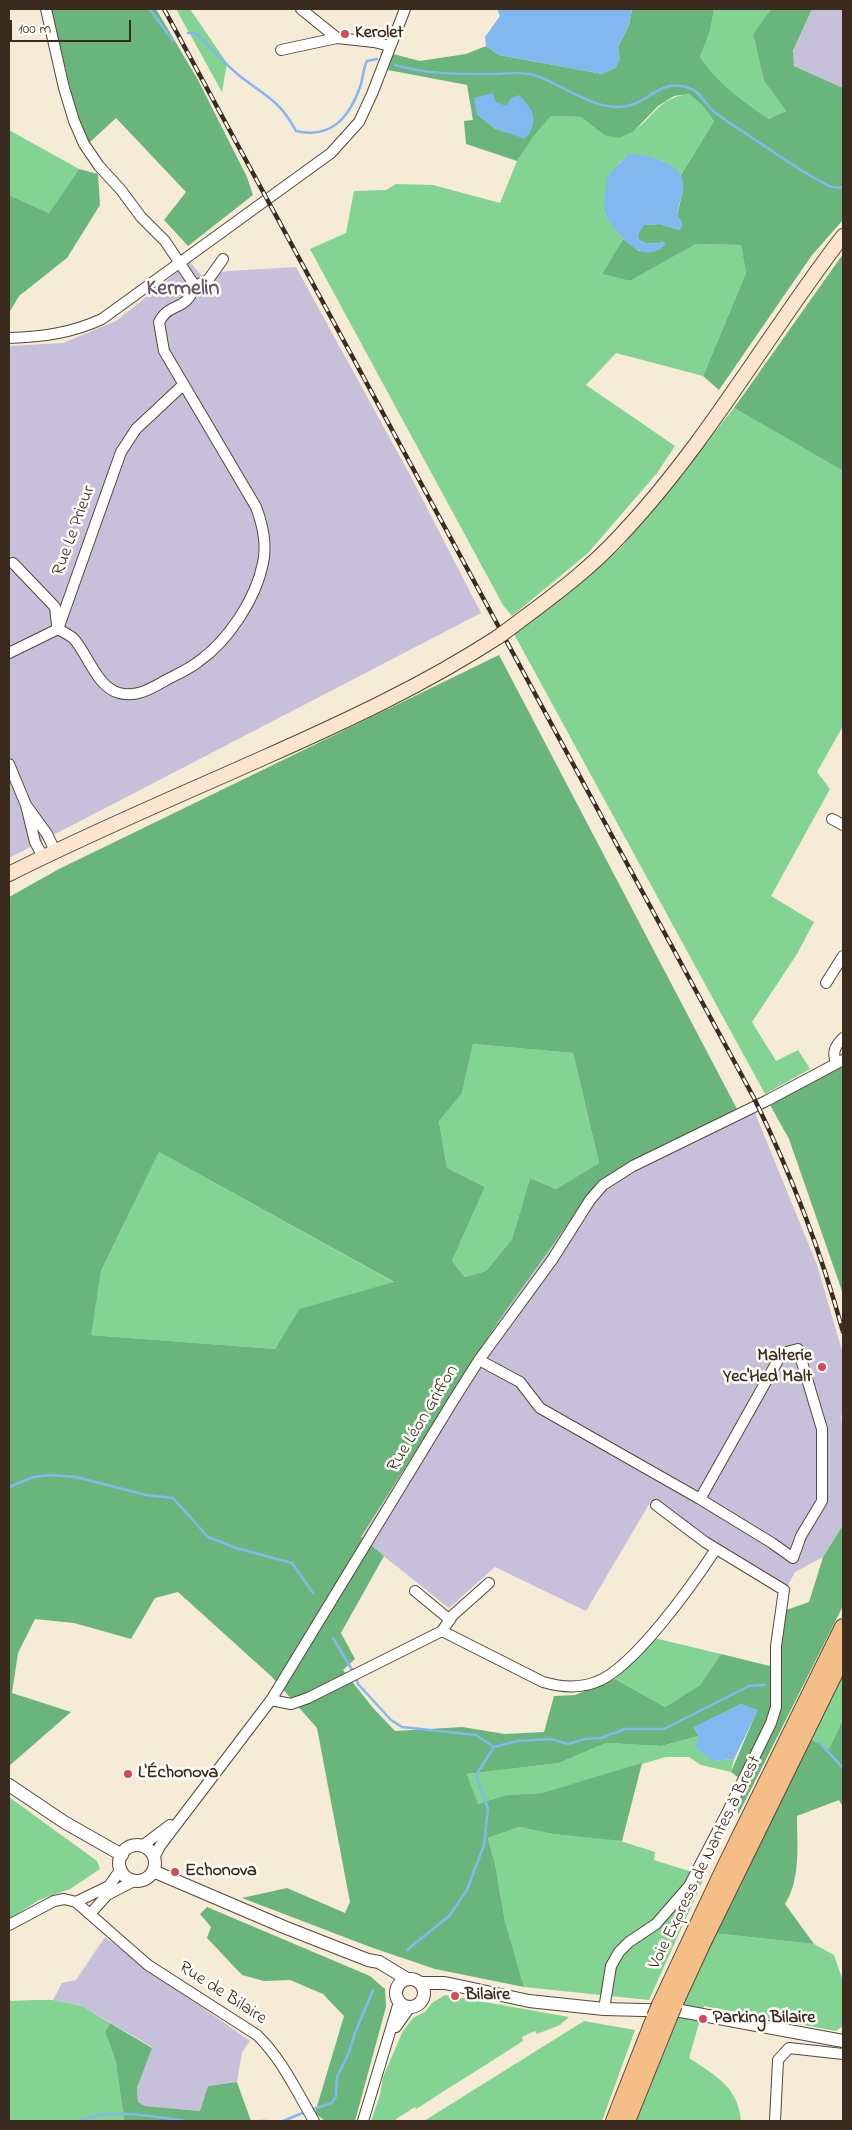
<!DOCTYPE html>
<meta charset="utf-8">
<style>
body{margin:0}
#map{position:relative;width:852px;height:2130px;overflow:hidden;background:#f5ebd6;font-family:"Indie Flower",sans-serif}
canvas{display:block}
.frame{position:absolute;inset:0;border:10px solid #3b2a1e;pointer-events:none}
.scale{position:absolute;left:10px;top:20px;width:121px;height:22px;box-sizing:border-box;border:2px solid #3b2a1e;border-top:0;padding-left:6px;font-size:15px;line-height:18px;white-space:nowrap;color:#3b2a1e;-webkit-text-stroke:4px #fdfcf7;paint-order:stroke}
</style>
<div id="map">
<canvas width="852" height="2130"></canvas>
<div class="frame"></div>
<div class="scale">100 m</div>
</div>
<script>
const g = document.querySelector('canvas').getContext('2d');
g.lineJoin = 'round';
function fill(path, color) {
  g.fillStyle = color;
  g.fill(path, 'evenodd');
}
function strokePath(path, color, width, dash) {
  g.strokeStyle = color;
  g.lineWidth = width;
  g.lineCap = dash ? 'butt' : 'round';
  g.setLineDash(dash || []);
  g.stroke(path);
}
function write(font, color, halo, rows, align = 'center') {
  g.font = font + ' "Indie Flower",sans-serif';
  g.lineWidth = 5;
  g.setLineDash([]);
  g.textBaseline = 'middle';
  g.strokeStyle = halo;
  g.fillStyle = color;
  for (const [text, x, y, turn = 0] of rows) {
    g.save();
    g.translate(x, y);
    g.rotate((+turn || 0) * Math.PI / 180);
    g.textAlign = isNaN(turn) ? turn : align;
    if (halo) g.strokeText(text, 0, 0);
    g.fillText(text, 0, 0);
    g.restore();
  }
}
fill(new Path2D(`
 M812,9h31v79l-49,-22 -1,-14z
 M190,262l12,14 26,-5 68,-4 114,208 71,138 -472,245v-512l54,-3 53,-22z
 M751,1103l66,162 26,89v59l-2,3 2,21v88l-20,32 -28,15 -8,15 -75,-44 -56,-43 -5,1 -65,110 -91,-44 -46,41 -88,-70 139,-219 97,-136z
 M105,1937l44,33 101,71 -8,11 -5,30 -29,4 -8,25 -55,-5 -7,-4 -1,-14 15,-41 -70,-41 -29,-6 9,-17 14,-3z`), '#c6c0da');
fill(new Path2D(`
 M176,9h14l37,54 -5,29z
 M714,9h57l-18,25 11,47 22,30 -17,8c-29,-20 -49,-34 -69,-62l10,-26z
 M689,94l13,11 12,16 -33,54c-18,-18 -29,-18 -54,-20l-18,20 -4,39 18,25 -21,35 28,7 66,-37 45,1 5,28 -43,103 -87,-23 -30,32 89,61 -18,27 -69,80 -76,63 -9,-11 -193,-356 36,-16 8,-42 32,-1 10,-6 37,1 67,18 17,-42 17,-25 17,-20 30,1 23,18c8,-1 24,0 31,-5 22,-16 22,-31 54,-36z
 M9,130l70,39 -30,44 -40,-18z
 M734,408l109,63v255l-26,46 13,17 -59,107 43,26 -17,32 -45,68 24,39 22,-11 12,19 -45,25 -251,-460 63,-48 44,-38z
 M473,1044l100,9 26,110 -43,26 -26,-11 -18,61 -26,32 -21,6 -13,-16 33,-74 -38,-19 -8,-48 23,-27z
 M159,1152l236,131 -96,26 -24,40 -185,-14 11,-64z
 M654,1638l67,16 -21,31 -35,22 -50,-28z
 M843,1670v49l-14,30 -20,-11z
 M699,1736l14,25 21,-2 -3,13 -30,-7 -12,-8h-23l-124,36 -36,2 -28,9 -11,-30 92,-11 47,-20 55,3z
 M9,1797l88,64 3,8 -30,20 -31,11 -30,19z
 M519,1827l34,7 64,6 38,12 -1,8 51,16 -56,124 -125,-13 -19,-66 -10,-57 -7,-26z
 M713,1933l101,11 20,11 9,26v45l-7,5 -132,-25 -15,52c27,18 49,29 52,63h-107l17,-45z
 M445,1995l124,22 -9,8 -23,9 -2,-3 -13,6 1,4 -107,68 -1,-2 -19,12v2h-25l9,-26 3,-18 20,-46 10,-13 12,-6 7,-9z
 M34,2000h19l29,6 28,17 -5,9 11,30 8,59h-115v-120z
 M584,2021l51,9 -33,91h-178z`), '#83d392');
fill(new Path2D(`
 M51,9h105l42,71 49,97 6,18 -65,51 -24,-26 22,-28 -70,-74 -27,25 -12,-27z
 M632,9h82l-4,22 -10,26c20,28 40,42 69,62l17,-8 -22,-30 -11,-47 18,-25h41l-19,42 1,15 49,22v132l-31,35 -93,135 -16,-14 43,-103 -5,-28 -45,-1 -66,37 -28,-7 21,-35 16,12 26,-9c-14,3 -38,3 -21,-17l16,-1 20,6 2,-7 -5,-8 6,-24 -2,-16 33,-54 -12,-16 -13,-11 -15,2 -16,10 -24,25 -15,7 -15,-3 -23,-18 -30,-1 -17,20 -17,25 -51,-17 -2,-23 9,-1 -6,-35 -79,-15 5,-16 27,7 46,-7 20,-8 13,9 104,19 17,-14 -2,-13 11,-22zM475,98l31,8 -1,26 -11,-4 -17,-14z
 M79,169l19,5 2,31 -33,53 -48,38 -10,17v-118l40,18z
 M843,254v217l-109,-63z
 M499,655l238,454 -140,74 -97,136 -139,218 23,19 -43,77 14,26 -12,11 30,38 22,23 67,-4 43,7 39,-2 10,-36 21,-1 40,-16 50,28 35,-22 21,-31 49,12 5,-52 34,-12 14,-45 20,-32v81l-105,209 1,-37 -8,-6 26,-61 -16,-7 -47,24 5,8 -38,10 -55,-3 -47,20 -92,11 11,30 28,-9 36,-2 100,-30 -20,78 -69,-7 -34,-7 -31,11 7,26 10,57 19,66 -89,-18 -62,-21 -131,-50 45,-10 58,25 5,-11 -33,-174 -45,-51 -94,-85 -23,6 -24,41 -57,-16 -39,-4 -17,34 -6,40 59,19 -62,54v-869l50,-28zM473,1044l100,9 26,110 -43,26 -26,-11 -18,61 -26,32 -21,6 -13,-16 33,-74 -38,-19 -8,-47 23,-28zM159,1152l235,130 -95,27 -24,40 -184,-14 10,-64z
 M843,1066v228l-54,-155 -19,-34z
 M843,1719v88l-4,-7 -42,16c0,29 4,63 -12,88l29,40 -101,-11 96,-195 20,11z
 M207,1907l163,69 15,13 1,18 -31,114h-30l-10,-8 29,-97 -21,-22 -33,-14 -26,1 -22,-6 -35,-37 4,-11 -11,-13z
 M110,2023l42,25 -15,40 1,14 7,4 55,5 8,-25 29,-4 14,39h-127l-8,-59 -11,-30z`), '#6ab57c');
fill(new Path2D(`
 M497,9h135l-3,16 -11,22 2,13 -4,8 -13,6 -104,-19 -13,-9 -1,-9 15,-21z
 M493,93l3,9 10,4 5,-8 8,-3c15,15 21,26 6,44l-31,-11 -17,-14 -3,-16z
 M637,154c20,4 51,11 46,38 -2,7 -5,15 -6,23l5,8 -2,7 -20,-6 -16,1c-17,20 8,20 21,17v3c-20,19 -40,-2 -52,-19 -3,-4 -7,-9 -8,-13 -2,-7 1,-32 4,-38 4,-6 14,-14 18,-20z
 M741,1704l17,6 -24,49 -21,2 -18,-14 4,-11 -6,-9z`), '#82b7f0');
strokePath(new Path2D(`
 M150,9l23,32
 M188,33h8c15,15 29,31 45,44 25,19 39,24 55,54 35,8 53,-13 64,-44 3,-8 3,-18 7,-26l10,-2
 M395,65c30,9 62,9 94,9 16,0 29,-3 45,1 28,9 54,32 85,32 28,0 39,-30 70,-19 11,4 14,13 22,21 12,11 29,20 43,30 23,15 44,31 68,43 6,4 14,7 21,5
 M9,1487l24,-10 18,-2 25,2 70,18 27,3 35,39 28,11 56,15 21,30
 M333,1638l21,35
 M356,1678l2,6 33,36 11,7 74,8 18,12
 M820,1743l23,25
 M407,1950l42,-34 18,-26 17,-45 4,-36 -12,-34 18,-28 23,-6 34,-2 17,5 17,-5 16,-1 24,-9h39l85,-43 16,-1
 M310,2110l22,-7 4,-7 1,-19 11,-22 7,-22 18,-43
 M80,2121c29,-14 74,-4 106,0
 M259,2121h7
 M283,2121l22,-9`), '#82b7f0', 2.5);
const minor = new Path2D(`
 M301,9l36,29
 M281,50l56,-12 37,4 16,4
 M195,286l13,-6 15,-21
 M9,338c33,-1 63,-5 93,-19l229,-166 28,-31 13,-28 33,-85
 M13,563l42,44 2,18
 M58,629l63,-177 15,-23 47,-44
 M9,653l49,-24c5,3 12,6 16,10 14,16 23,48 45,54 18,5 33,-5 49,-14 10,-5 21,-10 30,-17 30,-21 58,-63 65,-99 4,-18 -1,-40 -7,-56l-92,-156 -5,-29c11,-21 26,-9 36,-36l-30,-45 -24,-24 -20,-27 -22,-24 -15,-22 -10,-23 -10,-33 -18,-79
 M9,764l17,41
 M832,819l11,6
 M43,857l-8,-15 -9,-37 21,29 8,17
 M826,983l17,-27
 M836,1063c-4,-11 -1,-17 7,-25
 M479,1360l41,22 20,26 160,91 72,44 21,15 8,-22 21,-35v-72l-24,-80 -16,4 -82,146
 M415,1591l35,29
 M442,1631l11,-16 36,-32
 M271,1700l20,4 17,-6 134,-67 101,51c17,5 35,7 53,0 37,-13 97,-98 120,-133
 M142,1846l28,-21
 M154,1858l6,-12 111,-146 182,-299 26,-41 73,-100 38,-60 13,-15 30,-19 133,-65 77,-41
 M76,1902l33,-16 12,-17
 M90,1914l17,-19 27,-14
 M9,1925l45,-24 10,-2 12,3 72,63 109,70c25,24 40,57 57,86
 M604,2009l7,-43 8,-14 10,-10 27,-18 33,-38 39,-75 43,-88 5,-16v-61l8,-56 -79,-48 -49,-37
 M396,2027l14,-20
 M363,2121l36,-119
 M775,2121l3,-61 11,-12 54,6`);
const tertiary = new Path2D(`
 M9,1785l55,37 58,33
 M119 1863a18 18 0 1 1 36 0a18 18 0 1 1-36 0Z
 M153,1871l131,56 84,33 11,2 28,17
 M396 1993a14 14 0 1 1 28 0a14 14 0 1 1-28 0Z
 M420,1983h25l84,18 75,8 77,2 162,30`);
const secondary = new Path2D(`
 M513,626c37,-28 76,-56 107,-90 86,-91 147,-201 223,-300
 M9,874c83,-42 169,-78 254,-116 81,-36 161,-73 235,-121`);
const trunk = new Path2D(`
 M660,2005l65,-138 118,-240
 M674,2005l29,-63 140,-286
 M614,2121l41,-104
 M627,2121l42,-104`);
strokePath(minor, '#57473a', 12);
strokePath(tertiary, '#57473a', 14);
strokePath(secondary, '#57473a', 16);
strokePath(trunk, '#57473a', 18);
strokePath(minor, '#fff', 10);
strokePath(tertiary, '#fff', 12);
strokePath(secondary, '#fbe5cf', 14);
strokePath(trunk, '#f6be87', 16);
const rail = new Path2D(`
 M164,9l590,1089c37,76 67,153 89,234`);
strokePath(rail, '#3b2a1e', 4.5);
strokePath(rail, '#fdfcf7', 2.5, [8]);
const secondaryBridge = new Path2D(`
 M498,637l15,-11`);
const trunkBridge = new Path2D(`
 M655,2017l5,-12
 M669,2017l5,-12`);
strokePath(secondaryBridge, '#57473a', 16, []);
strokePath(trunkBridge, '#57473a', 18, []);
strokePath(secondaryBridge, '#fbe5cf', 14);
strokePath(trunkBridge, '#f6be87', 16);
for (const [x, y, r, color] of [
 [345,34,5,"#d1495b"],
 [822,1367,5,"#d1495b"],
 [128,1774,5,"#d1495b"],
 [175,1872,5,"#d1495b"],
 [455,1996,5,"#d1495b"],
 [703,2019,5,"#d1495b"]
]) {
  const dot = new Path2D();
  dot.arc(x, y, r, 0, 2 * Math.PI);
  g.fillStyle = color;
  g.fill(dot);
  strokePath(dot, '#fdfcf7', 2);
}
write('bold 18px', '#3b2a1e', '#fdfcf7', [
 ["Kerolet",355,34],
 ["Malterie",812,1357,"right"],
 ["Yec'Hed Malt",812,1378,"right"],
 ["L'Échonova",138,1774],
 ["Echonova",185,1872],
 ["Bilaire",465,1996],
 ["Parking Bilaire",713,2019]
], 'left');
write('18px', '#3b2a1e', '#fdfcf7', [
 ["Rue Le Prieur",75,531,-70],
 ["Rue Léon Griffon",424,1419,-59],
 ["Voie Express de Nantes à Brest",706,1863,-64],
 ["Rue de Bilaire",222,1994,33]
]);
write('bold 22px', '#656', '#fdfcf7', [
 ["Kermelin",183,290]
]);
</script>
